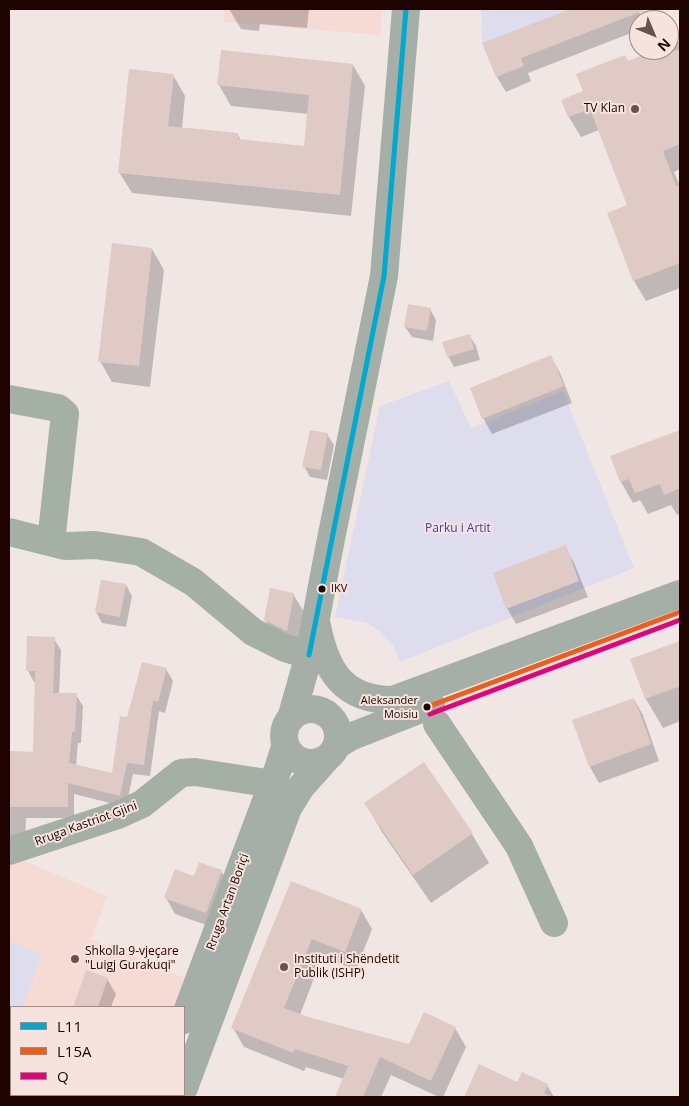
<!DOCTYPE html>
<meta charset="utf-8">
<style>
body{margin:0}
#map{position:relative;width:689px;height:1106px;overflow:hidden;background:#f0e6e4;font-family:"Open Sans",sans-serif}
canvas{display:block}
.frame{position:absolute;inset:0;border:10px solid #1f0300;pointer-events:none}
.legend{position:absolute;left:10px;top:1006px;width:175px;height:90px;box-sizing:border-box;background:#f6e3de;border:1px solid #a08985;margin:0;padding:6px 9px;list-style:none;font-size:15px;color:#1f0300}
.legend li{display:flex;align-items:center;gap:10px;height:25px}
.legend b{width:25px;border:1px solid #a08985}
.north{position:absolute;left:629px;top:10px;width:50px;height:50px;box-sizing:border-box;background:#f6e3de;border:1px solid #a08985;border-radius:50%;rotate:135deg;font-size:14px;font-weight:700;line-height:20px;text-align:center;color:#1f0300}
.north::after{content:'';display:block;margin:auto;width:18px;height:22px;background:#685250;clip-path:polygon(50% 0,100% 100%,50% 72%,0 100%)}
</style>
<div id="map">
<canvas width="689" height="1106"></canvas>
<div class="frame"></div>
<ul class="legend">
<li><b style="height:6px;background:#00a9ce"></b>L11</li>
<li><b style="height:6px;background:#eb5f1a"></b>L15A</li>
<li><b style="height:6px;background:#e5007d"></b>Q</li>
</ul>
<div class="north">N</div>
</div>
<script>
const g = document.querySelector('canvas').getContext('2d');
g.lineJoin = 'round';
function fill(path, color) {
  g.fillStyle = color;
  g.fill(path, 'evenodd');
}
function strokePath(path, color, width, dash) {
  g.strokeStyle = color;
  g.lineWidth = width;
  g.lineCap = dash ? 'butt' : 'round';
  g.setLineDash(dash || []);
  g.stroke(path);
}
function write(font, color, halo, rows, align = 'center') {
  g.font = font + ' "Open Sans",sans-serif';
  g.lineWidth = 4;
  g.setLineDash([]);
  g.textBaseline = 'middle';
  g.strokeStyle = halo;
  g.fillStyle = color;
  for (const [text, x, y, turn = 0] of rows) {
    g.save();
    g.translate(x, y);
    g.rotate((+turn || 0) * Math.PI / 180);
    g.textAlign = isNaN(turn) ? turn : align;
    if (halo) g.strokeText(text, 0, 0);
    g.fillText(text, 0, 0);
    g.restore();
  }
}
fill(new Path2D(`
 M225,9h157l-2,26 -157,-13z
 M15,857l92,39 -16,43 99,41 -11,27h-168v88h133l-1,2h-134v-237z`), '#f6dbd5');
fill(new Path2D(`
 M481,9h89l-88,34z
 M636,9h24l-10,6 -9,1z
 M449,381l22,47 92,-37 71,177 -234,94 -6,-16 -15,-15 -12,-8 -32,-6 45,-211z
 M9,941l33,13 -20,53h-11v10l-2,-1z`), '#deddee');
fill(new Path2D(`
 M229,9h80l-2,19 -47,-4 -1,7 -18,-2z
 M573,9h65l4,11h-3v10l-111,43 3,8 -25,11 -9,-15 -13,-34z
 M680,41v128l-6,3 6,14v102l-34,13 -12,-20 -26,-67 21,-8 -30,-76 -18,7 -12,-20 -6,-16 21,-9 44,-30 30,-12h11v-4z
 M353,65l12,21 -14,130 -219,-23 -13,-21 54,-97 12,21 -3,33 56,6 3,6 64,6 4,-33 -78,-8 -12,-21z
 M152,249l12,21 -14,117 -38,-5 -12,-21z
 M430,309l6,11 -3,21 -21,-4 -7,-10z
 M470,336l6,10 4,14 -26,7 -6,-11z
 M551,357l9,16 12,30 -80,31 -9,-16z
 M680,432v82l-3,1 -6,-10 -23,9 -8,-14 -7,3 -12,-21 -10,-25z
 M327,434l7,11 -7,35 -17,-3 -6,-11z
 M565,547l9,16 14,34 -72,27 -9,-16z
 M126,585l6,11 -6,31 -24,-4 -6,-11z
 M293,594l13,21 -8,36 -20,-10 -13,-21z
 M54,639l7,11 -2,44 17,1 7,11 -2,37h-3l-2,22 37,9 14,-56 39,-49 7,12 -8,32 -6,-2 -9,65 -17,-2 -7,33 -52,-13v24h-48l-1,24 -16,-1v-89l25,1 2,-71h-2l-6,-11z
 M680,642v79l-17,7 -17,-29 -14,-39z
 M634,699l9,16 16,46 -60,22 -9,-16 -16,-46z
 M423,763l49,71 17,29 -58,40 -49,-71 -16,-28z
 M221,871l9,17 -15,40 -40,-14 -9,-16 28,-21z
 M292,883l69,27 11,19 -16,41 -34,-13 -22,58 110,31 45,-18 11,19 -23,50h-4l-48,-22 -10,22h-44l7,-18 -38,-12 -2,4 -60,-24 -11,-19z
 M87,972l20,7 9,15 -5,13h-37z
 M479,1066l39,17 29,2 7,12h-89z
 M11,1085v10h34l-1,2h-35z
 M76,1095h69l-1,2h-69z`), '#0003');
fill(new Path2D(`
 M570,9l75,1 -124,48 3,8 -28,11 -14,-34z
 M221,50l132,14 -13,131 -222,-22 11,-104 45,5 -6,52 70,7v6l66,7 5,-51 -92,-10z
 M655,50h25v94l-17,7 13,35 4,-1v78l-47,18 -26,-68 20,-8 -37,-96 -22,8 -7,-17 22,-9 -7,-17 49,-19 3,6z
 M112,243l40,5 -13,118 -41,-4z
 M408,304l23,4 -4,23 -23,-4z
 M470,334l4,15 -27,8 -5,-15z
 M551,355l13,31 -82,33 -12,-31z
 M310,430l18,3 -7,37 -19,-3z
 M680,430v58l-16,7 -4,-11 -25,9 -6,-14 -9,3 -10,-26z
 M566,545l13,36 -73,28 -13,-36z
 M101,580l25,4 -6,33 -25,-5z
 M270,588l24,5 -7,38 -23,-11z
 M27,636l28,1 -2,56h24l-2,39h-3l-3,31 43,10 8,-57 7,1 15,-55 25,6 -9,34 -5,-2 -9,65 -17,-2 -7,33 -52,-13v24h-59v-56l24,1 2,-81h-9z
 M680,641v45l-35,13 -15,-40z
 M634,698l17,46 -62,23 -17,-47z
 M424,762l49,71 -60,42 -49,-72z
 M199,862l23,8 -16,43 -42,-15 11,-29 19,7z
 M291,881l71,28 -17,43 -33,-13 -28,69 24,9 101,27 15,-32 32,15 -25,54 -51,-24 -17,40h-28l13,-31 -53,-17 -2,4 -62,-25z
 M86,970l22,8 -10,29h-25z
 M479,1064l38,18 5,-10 26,12 -4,9 8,4h-88z`), '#e0cac5');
strokePath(new Path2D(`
 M9,399l49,9 7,6 -14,128
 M9,532l56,14 30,-1 46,7 52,30 60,50 32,16 24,7
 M437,724l82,122 35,77
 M9,851l109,-36 24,-11 39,-31 14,-1 78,12`), '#a4afa6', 28);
strokePath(new Path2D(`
 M317,626c9,46 27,74 76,74l287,-106
 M284 736a27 27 0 1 1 54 0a27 27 0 1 1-54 0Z
 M292,715l17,-60 20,-106 55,-273 22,-267
 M337,745l13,-8 81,-32
 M184,1020l94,-251 7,-22
 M184,1088l104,-280 13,-21 25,-28
 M155,1097l1,-2`), '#a5afa7', 28);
strokePath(new Path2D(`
 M309,655l75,-379 22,-267`), '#00a9ce', 5);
strokePath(new Path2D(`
 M427,707l253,-95`), '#eb5f1a', 5);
strokePath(new Path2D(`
 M430,714l250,-94`), '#e5007d', 5);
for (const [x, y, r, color] of [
 [635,109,5,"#685250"],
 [322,589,4.5,"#1f0300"],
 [427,707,4.5,"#1f0300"],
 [75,959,5,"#685250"],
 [284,967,5,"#685250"]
]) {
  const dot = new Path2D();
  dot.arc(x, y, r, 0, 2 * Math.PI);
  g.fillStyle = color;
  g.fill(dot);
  strokePath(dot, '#f6e3de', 2);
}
write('11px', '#1f0300', '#f6e3de', [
 ["IKV",331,589],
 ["Aleksander",418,701,"right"],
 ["Moisiu",418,715,"right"]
], 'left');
write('12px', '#1f0300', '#f6e3de', [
 ["TV Klan",625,109,"right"],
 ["Shkolla 9-vjeçare",85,952],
 ["\"Luigj Gurakuqi\"",85,966],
 ["Instituti i Shëndetit",294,960],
 ["Publik (ISHP)",294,974]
], 'left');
write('12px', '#3e44a0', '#f6e3de', [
 ["Parku i Artit",458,529]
]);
write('12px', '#1f0300', '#f6e3de', [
 ["Rruga Kastriot Gjini",86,824,-20],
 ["Rruga Artan Boriçi",228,902,-70]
]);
</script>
